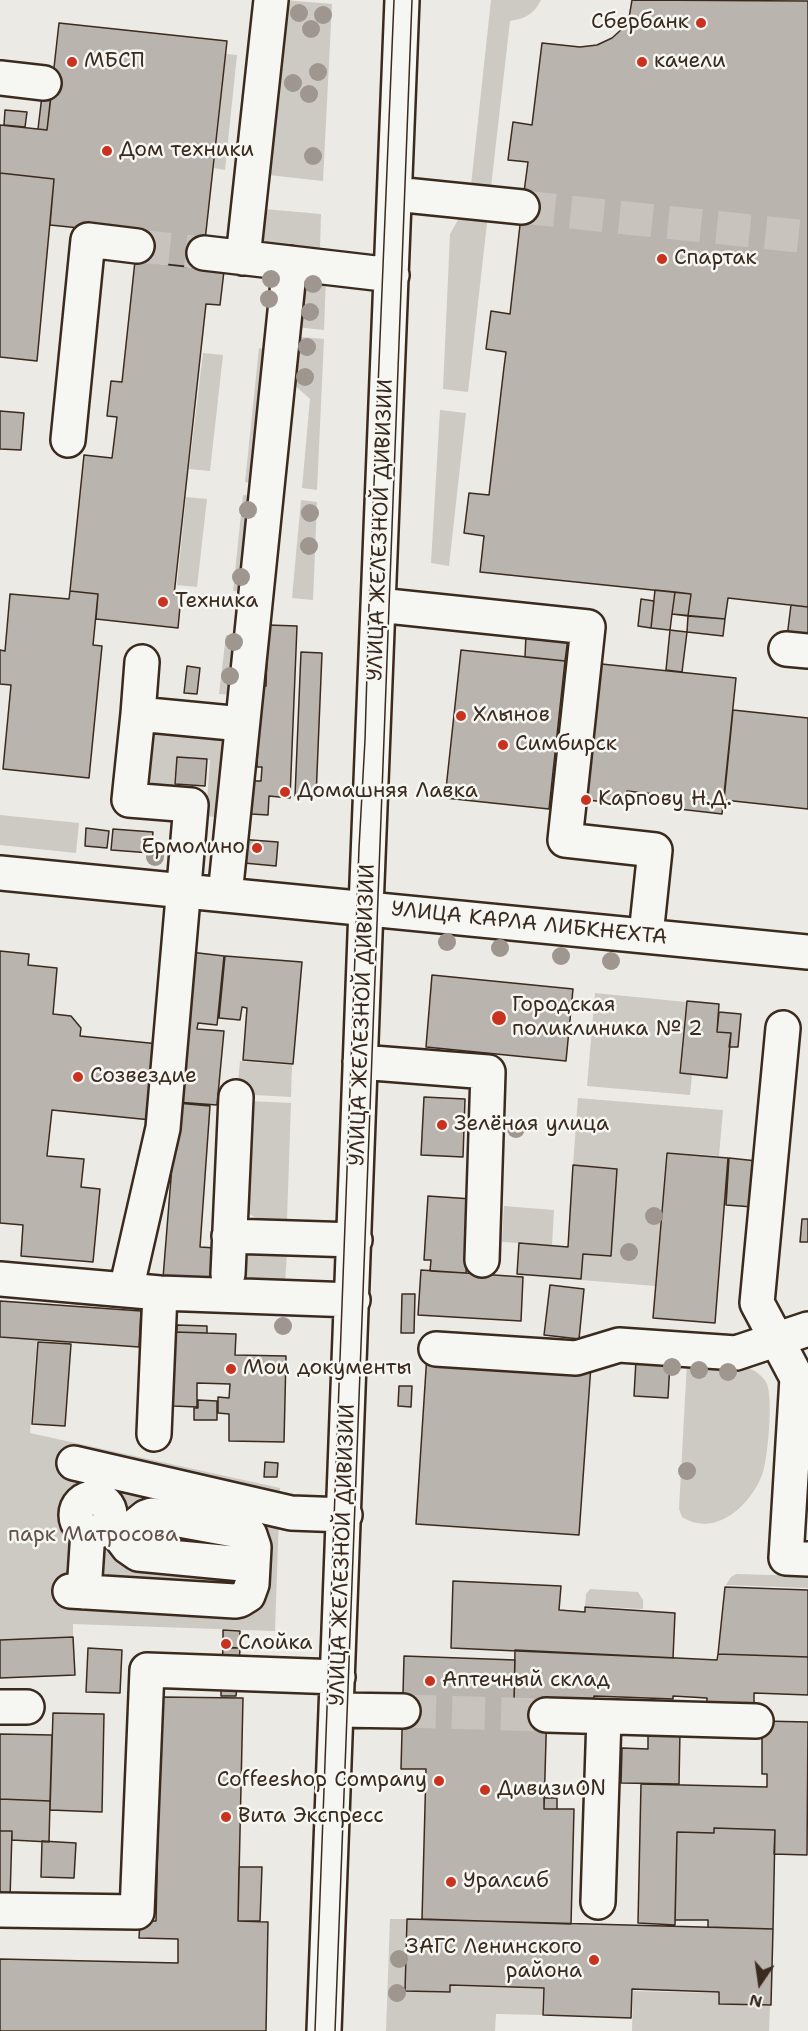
<!DOCTYPE html>
<meta charset="utf-8">
<style>
body{margin:0}
#map{position:relative;width:808px;height:2031px;overflow:hidden;background:#ebeae5;font-family:"Shantell Sans",sans-serif}
canvas{display:block}
.north{position:absolute;left:730px;top:1953px;width:60px;height:60px;-webkit-text-stroke:4px #f6f6f2;paint-order:stroke;rotate:193deg;font-size:16px;font-weight:700;line-height:24px;text-align:center;color:#3b2a1e}
.north::after{content:'';display:block;margin:auto;width:21px;height:27px;background:#3b2a1e;clip-path:polygon(50% 0,100% 100%,50% 72%,0 100%)}
</style>
<div id="map">
<canvas width="808" height="2031"></canvas>
<div class="north">N</div>
</div>
<script>
const g = document.querySelector('canvas').getContext('2d');
g.lineJoin = 'round';
function fill(path, color) {
  g.fillStyle = color;
  g.fill(path, 'evenodd');
}
function strokePath(path, color, width, dash) {
  g.strokeStyle = color;
  g.lineWidth = width;
  g.lineCap = dash ? 'butt' : 'round';
  g.setLineDash(dash || []);
  g.stroke(path);
}
function write(font, color, halo, rows, align = 'center') {
  g.font = font + ' "Shantell Sans",sans-serif';
  g.lineWidth = 5;
  g.setLineDash([]);
  g.textBaseline = 'middle';
  g.strokeStyle = halo;
  g.fillStyle = color;
  for (const [text, x, y, turn = 0] of rows) {
    g.save();
    g.translate(x, y);
    g.rotate((+turn || 0) * Math.PI / 180);
    g.textAlign = isNaN(turn) ? turn : align;
    if (halo) g.strokeText(text, 0, 0);
    g.fillText(text, 0, 0);
    g.restore();
  }
}
fill(new Path2D(`
 M285,0l47,4 -9,177 -55,-6z
 M491,0h50c-7,14 -16,19 -31,21l-19,166 -20,-2z
 M226,54l11,1 -12,115 -11,-2z
 M264,209l57,5 -1,35 -59,-6z
 M463,211l25,3 -20,178 -25,-3 7,-155z
 M300,273l26,3 -2,54 -28,-3z
 M292,336l32,3 -7,151 -15,-2 8,-89 -22,-20z
 M259,348l13,2 -14,134 -13,-2z
 M203,353l20,2 -13,116 -21,-2z
 M440,410l26,3 -17,153 -18,-3z
 M243,495l14,1 -11,96 -13,-1z
 M186,497l21,2 -10,88 -20,-2z
 M301,500l16,2 -4,98 -21,-2z
 M226,635l16,1 -6,59 -17,-1z
 M152,725l68,11 4,5 -1,77 -17,-2 4,-56 -33,-3 -4,33 -27,-2z
 M0,815l79,8 -3,30 -76,-8z
 M595,993l91,9 -7,71 13,2 -2,20 -103,-9z
 M240,1061l52,4 -1,32 -54,-3z
 M578,1098l145,12 -4,46 -53,-4 -11,134 -74,-6 2,-26 28,2 6,-88 -44,-3z
 M249,1101l42,2 -4,117c-14,-1 -31,2 -41,-9z
 M504,1206l50,4 -2,35 -50,-3z
 M246,1250l41,2 -2,32 -40,-2z
 M0,1337l37,2 -7,94 250,55 -5,143 -202,-7v13l-73,3z
 M687,1362c18,2 52,0 68,9 4,3 10,8 12,13 6,14 1,76 -5,91 -12,31 -47,63 -80,42l-3,-8z
 M736,1574l72,2v12l-82,-3 5,-8z
 M590,1589l48,3 5,8v9l-58,-3 1,-12z
 M390,1919h17l-2,72 45,2 1,-7 92,3 -1,26 -46,-1 -1,17h-109z
 M633,1991l85,2v11l52,2 -1,25h-137z`), '#cdcac4');
const building = new Path2D(`
 M632,0l176,1v606l-80,-9 -3,21 -37,-3 3,-22 -211,-22 4,-36 -20,-3 5,-40 20,2 15,-128 2,-15 -20,-3 5,-38 19,3 12,-107 6,-45 -20,-2 5,-38 19,3 10,-82 38,4 17,-2 15,-7 10,-9 7,-11z
 M59,23l168,18 -25,227 -67,-7 3,-27 -88,-9 4,-46 -54,-6v-48l47,5z
 M43,87l9,1 -5,42 -9,-1z
 M5,110l22,2 -2,15 -21,-2z
 M0,173l54,6 -17,182 -37,-4z
 M135,261l89,10 -4,34 -14,-1 -32,291 7,1 -3,32 -82,-9 2,-25 -28,-3 14,-136 28,3 5,-41 -10,-1 4,-35 11,1z
 M0,411l24,2 -3,37 -21,-1z
 M655,590l20,2 -3,22 53,5 -2,17 -72,-8z
 M70,591l28,3 -5,51 9,1 -13,132 -86,-9 8,-84 -11,-1v-34l5,1 5,-57 59,5z
 M675,592l16,2 -3,22 -16,-2z
 M641,599l13,2 -3,27 -13,-2z
 M791,605l17,2v32l-21,-2z
 M672,614l16,2 -1,16 -17,-2z
 M268,625l29,1 -7,172 -21,-2 -1,19 -17,-1 1,-33h9l1,-14h-5l3,-82 6,1z
 M670,630l17,2 -5,40 -16,-2z
 M526,634l42,4 -3,23 -40,-4z
 M461,650l104,11 -16,148 -104,-11z
 M301,652l21,1 -6,144 -21,-1z
 M592,663l144,15 -14,136 -43,-5 2,-12 -54,-6 -2,13 -47,-5z
 M187,666l13,2 -3,26 -13,-1z
 M733,710l75,8v91l-84,-9z
 M177,757l30,2 -2,27 -30,-2z
 M86,828l23,3 -2,17 -22,-2z
 M113,829l40,3 -2,21 -40,-3z
 M238,839l40,3 -2,24 -32,-3z
 M0,951l29,3 -1,11 29,3 -4,46 18,2 10,12 -1,8 79,8 -8,76 -99,-10 -5,46 37,3 -3,28 19,2 -7,73 -72,-6 2,-31 -23,-2z
 M190,952l34,4 -7,69 -19,-2 -1,6 27,2 -7,74 -41,-3z
 M225,956l77,6 -9,102 -50,-4 4,-52 -5,-1 -2,13 -21,-2z
 M432,975l141,14 -7,72 -140,-14z
 M687,1001l32,3 -2,28 14,1 -4,45 -47,-5z
 M719,1012l22,2 -3,33h-9l2,-14 -14,-1z
 M424,1097l41,2 -2,58 -42,-2z
 M177,1103l33,3 -10,141 16,1 -3,34 -50,-4z
 M667,1153l61,5 -13,165 -62,-5z
 M729,1158l28,3 -4,46 -27,-2z
 M573,1165l44,4 -6,87 -28,-2 -2,25 -64,-5 2,-31 49,4z
 M428,1196l44,3 -6,74 -36,-2 1,-11h-7z
 M802,1219h6v23h-8z
 M421,1270l102,7 -2,44 -103,-6z
 M550,1285l34,4 -5,50 -35,-4z
 M402,1294h13l-1,39h-13z
 M0,1301l141,10 -2,36 -139,-10z
 M177,1325l30,1v7l-32,-1v8h-6v-10h8z
 M175,1332l61,2 -1,21 51,1 -2,86 -55,-1v-27l-11,-1v-16l11,1 1,-14 -33,-1v24l-24,-1z
 M38,1342l33,2 -6,82 -33,-2z
 M427,1354l164,11 -12,170 -163,-11z
 M636,1360l34,2 -2,36 -34,-2z
 M399,1386h13l-1,21 -13,-1z
 M198,1400l19,1v19h-23v-12h4z
 M265,1462l13,1 -1,14h-13z
 M453,1581l108,5 -2,24 26,2v-5l90,6 -2,45 -222,-10z
 M725,1587l83,3v67l-90,-3z
 M223,1630l17,1 -1,17 -16,-1z
 M73,1637l2,38 -75,3v-38z
 M88,1648l34,2 -2,43 -34,-1z
 M223,1648h17l-1,18 -17,-1z
 M515,1650l202,10 1,-6 90,3v38l-54,-2v11l-47,-1v-5l-34,-2v3l-79,-3v4l-47,5 -33,-2z
 M404,1656l111,4 -1,43 33,2 -3,104h30l-3,115 -149,-5 4,-150h-25z
 M221,1686h16l-1,10h-15z
 M161,1697l82,1 -5,223 30,1 -2,109h-266v-72l178,4v-24l-39,-1 1,-17h16z
 M53,1713l51,1 -2,98 -52,-2z
 M762,1721l46,1 -1,133 -33,-1 1,-24 -61,-2v5l-37,-1 -2,93 -37,-2 3,-139 126,3v-13h-5z
 M648,1730l32,1 -1,53 -58,-1 1,-35 26,1z
 M0,1734l52,1 -2,66 -50,-2z
 M544,1798h13v11h-13z
 M0,1799l50,2 -1,41 -37,-2v-9h-12z
 M714,1828l61,2 -2,99 -65,-2v-7h-33l2,-88 37,1z
 M0,1831h12l-2,68h-10z
 M42,1841l34,2 -2,35 -33,-1z
 M239,1867h23l-2,54h-22z
 M407,1919l366,10 -2,76 -52,-1v-12l-87,-3 -1,29 -88,-3 1,-27 -94,-3v7l-45,-1z`);
fill(building, '#bab4ae');
strokePath(building, '#3b2a1e', 1.5);
strokePath(new Path2D(`
 M522,207l286,30
 M137,246l67,7
 M403,1711l143,4`), '#c8c4bd', 33, [33, 16]);
const minor = new Path2D(`
 M0,78l44,5
 M395,194l127,13
 M204,253l188,22
 M243,258l28,-258
 M68,440l20,-200 49,6
 M378,605l210,22 -23,213 90,10 -9,85
 M786,649l22,2
 M138,714l4,-52
 M0,873l808,79
 M225,895l65,-632
 M783,1028l-26,275 40,75 -11,180 22,1
 M360,1062l128,10 -6,188
 M229,1236l126,4
 M228,1274l8,-177
 M0,1279l160,14 193,7
 M126,1290l37,-162 28,-323 -62,-5 9,-86 104,10
 M436,1349l140,9 43,-13 117,8 72,-24
 M154,1434l6,-141
 M74,1463l217,50 54,2
 M76 1515a17 17 0 1 1 34 0a17 17 0 1 1-34 0Z
 M109,1522l19,25 10,7 115,11
 M70,1591l165,10 5,-1 8,-5 4,-11 2,-37 -4,-12 -5,-3 -93,-17 -6,2 -25,20
 M84,1592l4,-61
 M0,1707h27
 M337,1710l66,1
 M546,1715l210,6
 M598,1902l6,-185
 M0,1910l137,2 10,-242 191,7
 M324,2031l42,-1123 36,-908`);
strokePath(minor, '#3b2a1e', 38);
strokePath(minor, '#f6f6f2', 33);
strokePath(new Path2D(`
 M315,2031l44,-1183 6,-108 4,-135 25,-605
 M335,2031l77,-2031`), '#3b2a1e', 1.5);
g.fillStyle = '#9f968f';
for (const [x, y] of [
 [299,13],
 [323,15],
 [311,29],
 [318,72],
 [293,83],
 [309,94],
 [313,156],
 [271,279],
 [313,284],
 [269,299],
 [310,312],
 [307,347],
 [305,377],
 [248,510],
 [310,513],
 [309,546],
 [241,577],
 [234,642],
 [230,676],
 [155,857],
 [447,942],
 [500,948],
 [561,956],
 [611,961],
 [516,1129],
 [654,1216],
 [629,1252],
 [283,1326],
 [672,1367],
 [699,1370],
 [728,1372],
 [687,1471],
 [399,1959],
 [397,1993]
]) {
  g.beginPath();
  g.arc(x, y, 9, 0, 2 * Math.PI);
  g.fill();
}
for (const [x, y, r, color] of [
 [701,23,6,"#c8321e"],
 [72,62,6,"#c8321e"],
 [642,62,6,"#c8321e"],
 [107,151,6,"#c8321e"],
 [662,259,6,"#c8321e"],
 [163,602,6,"#c8321e"],
 [461,716,6,"#c8321e"],
 [503,745,6,"#c8321e"],
 [285,792,6,"#c8321e"],
 [586,800,6,"#c8321e"],
 [257,848,6,"#c8321e"],
 [499,1018,8,"#c8321e"],
 [78,1077,6,"#c8321e"],
 [442,1125,6,"#c8321e"],
 [231,1369,6,"#c8321e"],
 [226,1644,6,"#c8321e"],
 [430,1681,6,"#c8321e"],
 [439,1781,6,"#c8321e"],
 [485,1790,6,"#c8321e"],
 [226,1817,6,"#c8321e"],
 [451,1882,6,"#c8321e"],
 [594,1960,6,"#c8321e"]
]) {
  const dot = new Path2D();
  dot.arc(x, y, r, 0, 2 * Math.PI);
  g.fillStyle = color;
  g.fill(dot);
  strokePath(dot, '#f6f6f2', 2);
}
write('21px', '#3b2a1e', '#f6f6f2', [
 ["Сбербанк",689,23,"right"],
 ["МБСП",84,62],
 ["качели",654,62],
 ["Дом техники",119,151],
 ["Спартак",674,259],
 ["Техника",175,602],
 ["Хлынов",473,716],
 ["Симбирск",515,745],
 ["Домашняя Лавка",297,792],
 ["Карпову Н.Д.",598,800],
 ["Ермолино",245,848,"right"],
 ["Городская",512,1006],
 ["поликлиника № 2",512,1030],
 ["Созвездие",90,1077],
 ["Зелёная улица",454,1125],
 ["Мои документы",243,1369],
 ["Слойка",238,1644],
 ["Аптечный склад",442,1681],
 ["Coffeeshop Company",427,1781,"right"],
 ["ДивизиON",497,1790],
 ["Вита Экспресс",238,1817],
 ["Уралсиб",463,1882],
 ["ЗАГС Ленинского",582,1948,"right"],
 ["района",582,1972,"right"]
], 'left');
write('21px', '#3b2a1e', '#f6f6f2', [
 ["УЛИЦА ЖЕЛЕЗНОЙ ДИВИЗИИ",381,530,-88],
 ["УЛИЦА КАРЛА ЛИБКНЕХТА",529,924,6],
 ["УЛИЦА ЖЕЛЕЗНОЙ ДИВИЗИИ",363,1015,-88],
 ["УЛИЦА ЖЕЛЕЗНОЙ ДИВИЗИИ",343,1555,-88]
]);
write('21px', '#605248', '#f6f6f2', [
 ["парк Матросова",93,1536]
]);
</script>
